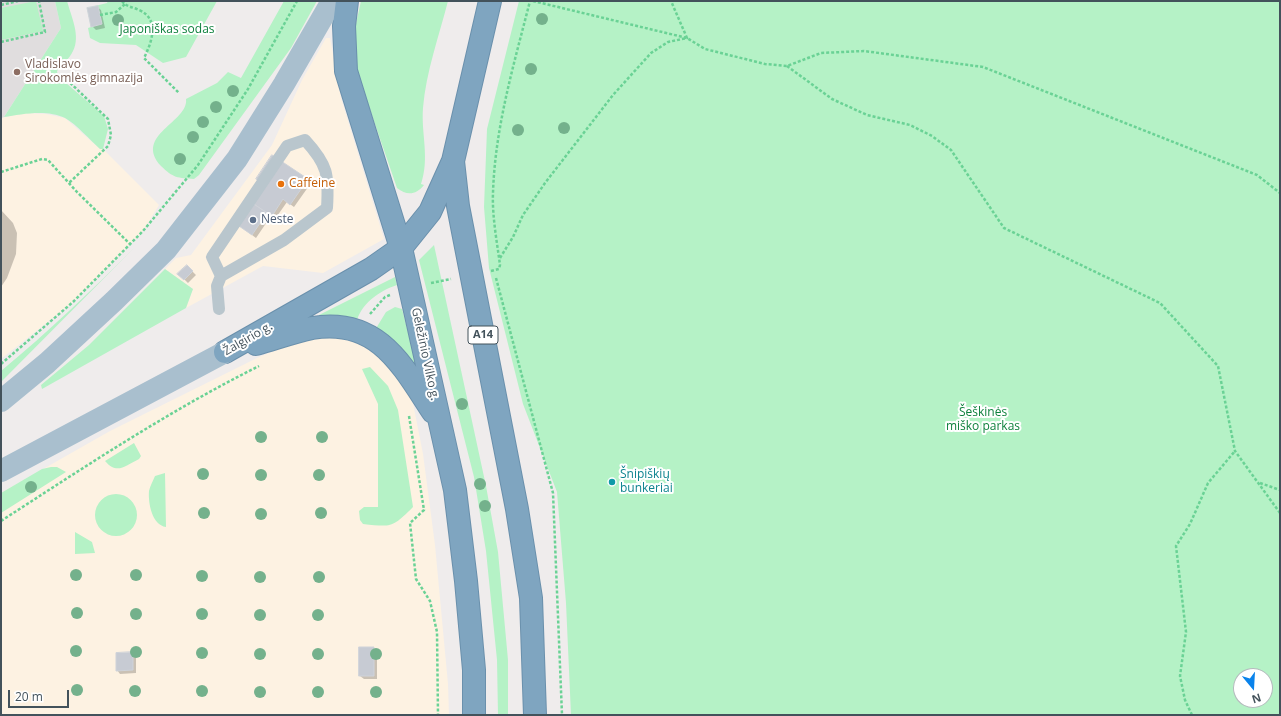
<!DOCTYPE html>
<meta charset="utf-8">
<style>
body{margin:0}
#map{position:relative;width:1281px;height:716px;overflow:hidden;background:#efecec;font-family:"Open Sans",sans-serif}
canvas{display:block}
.frame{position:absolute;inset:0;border:2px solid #43525b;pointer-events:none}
.north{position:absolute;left:1233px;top:668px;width:40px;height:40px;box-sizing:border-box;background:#fff;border:1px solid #b4babd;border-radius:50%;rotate:162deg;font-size:11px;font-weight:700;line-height:16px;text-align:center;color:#43525b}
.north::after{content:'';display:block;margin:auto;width:14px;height:18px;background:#0a83eb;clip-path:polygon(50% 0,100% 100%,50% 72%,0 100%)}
.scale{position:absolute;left:8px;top:690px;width:61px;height:18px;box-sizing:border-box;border:2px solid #43525b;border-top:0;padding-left:5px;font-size:12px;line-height:14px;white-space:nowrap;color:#43525b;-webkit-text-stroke:3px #fff;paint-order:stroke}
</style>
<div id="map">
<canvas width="1281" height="716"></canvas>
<div class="frame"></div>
<div class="north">N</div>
<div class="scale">20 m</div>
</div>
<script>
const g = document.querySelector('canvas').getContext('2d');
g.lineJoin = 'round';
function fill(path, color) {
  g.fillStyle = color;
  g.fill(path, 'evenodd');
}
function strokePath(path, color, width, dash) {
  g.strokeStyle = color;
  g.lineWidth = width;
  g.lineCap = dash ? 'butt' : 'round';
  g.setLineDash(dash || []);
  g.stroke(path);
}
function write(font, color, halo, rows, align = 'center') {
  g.font = font + ' "Open Sans",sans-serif';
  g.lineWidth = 4;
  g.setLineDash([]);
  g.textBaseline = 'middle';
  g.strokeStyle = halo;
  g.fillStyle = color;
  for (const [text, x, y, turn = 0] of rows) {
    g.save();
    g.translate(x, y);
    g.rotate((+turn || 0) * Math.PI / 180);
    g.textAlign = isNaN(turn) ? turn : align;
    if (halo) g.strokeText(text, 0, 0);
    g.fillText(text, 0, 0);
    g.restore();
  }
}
fill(new Path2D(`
 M326,38h4l11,60 43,141 -61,34 -60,-7 -77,42 7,-19 -28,-20 11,-11 15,-3 81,-110 30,-65z
 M24,113l22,1 19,4 35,31h3l56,56 -16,26 -70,71 -72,57v-241z
 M323,336l21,2 27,9 33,34 9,22 10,51 12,91 13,139 1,31h-448v-222l109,-62 147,-73 28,-12z`), '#fdf2e2');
fill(new Path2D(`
 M1,1h54l6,27 -57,89 -3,1z`), '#e0ddde');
fill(new Path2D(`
 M36,1l7,30 -42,9v-32z
 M55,1h12c4,15 14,35 6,50 -3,7 -11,14 -16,20l1,5 46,40 4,13 -5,20h-3c-10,-9 -24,-25 -35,-31 -18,-9 -43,-4 -61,-1l57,-89z
 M108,1h109l-31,56 -23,6 -27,-18 -36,-2 -10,-5 -2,-10 3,-1 -4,-19 20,-5z
 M284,1h33l-26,47 -92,127 -5,4c-16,-1 -21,-1 -33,-13 -28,-31 28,-44 25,-67l31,-16 11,-11 13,6z
 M361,1h87c-9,35 -22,71 -25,107 -2,26 7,50 -2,76l3,1c-8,10 -17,11 -27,3l-41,-119 -1,-41z
 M519,1h761v714h-709l-5,-112 -9,-111 -34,-88 -34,-136 -5,-61 3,-78zM1241,676h24v24h-24z
 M434,245l52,241 12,66 10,108v55h-10l-1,-55 -11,-109 -12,-74 -55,-217z
 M134,248l-133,134v-11c47,-39 90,-80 133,-123z
 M165,269l28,20 -7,19 -144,81 -1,-4 48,-40z
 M395,277l2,8c-18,6 -37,19 -41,39l-36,-4 -1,-5z
 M395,307l7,2 14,54 -2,2 -39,-35 11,-18z
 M370,367l18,19 10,24 15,97c-21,21 -21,20 -50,17l-3,-4 -1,-9 5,-4h14v-103l-16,-35z
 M134,443l7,13 -2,3c-14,7 -22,16 -34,2z
 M51,467h6l9,5 -65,41v-20l41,-24z
 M165,473l1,54c-14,-2 -18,-24 -17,-36 1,-5 4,-10 6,-15z
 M95 515a21 21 0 1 1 42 0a21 21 0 1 1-42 0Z
 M75,532l17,10 3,11 -20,1z`), '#b5f2c6');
fill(new Path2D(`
 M97,7l4,3 4,18 -9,2 -4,-4z
 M307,180l4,3 -17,24 -7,-5 -12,17 -4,-3 -15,22 -16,-12 25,-41z
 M1,210l12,13 4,10 -1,21 -9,24 -6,9z
 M187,266l9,9 -8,8 -9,-9z
 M373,648l4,4v27h-13l-4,-3z
 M133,653l3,4v16l-16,1 -3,-4z`), '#0003');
const building = new Path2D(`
 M98,6l4,18 -11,3 -4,-19z
 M272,155l36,24 -18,26 -7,-6 -11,17 -20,-13 12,-18 -8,-6z
 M254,204l13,9 -15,22 -13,-9z
 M187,265l6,6 -9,9 -7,-6z
 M359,647h15v29h-15z
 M133,652v18l-17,1v-18z`);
fill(building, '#c7cbd3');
strokePath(building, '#cfd3d9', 1);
const highway = new Path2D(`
 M347,1l-3,25 2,45 55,177 54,242 11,91 8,89v45
 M490,1l-37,160 5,45 59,303 14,89 4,117
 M256,344c18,-5 37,-12 56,-16 66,-11 90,37 121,84
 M225,352l146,-83 30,-21 29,-36 23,-51`);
strokePath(highway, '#6a90ac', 24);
strokePath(new Path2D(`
 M122,1c4,6 11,6 17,9 21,9 13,32 5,48l35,35
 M533,1l154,37 18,11 60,15 22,2 34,-13 43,-2 119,16 274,108 23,18
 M1,5l17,-4
 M100,15l16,-3 9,-8
 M1,42l44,-10 -6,-31
 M787,66l45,33 35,16 43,10 22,11 19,14 53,78 156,75 58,63 17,85 45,62
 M63,76l45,43 3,16 -3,11 -39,37
 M1,172l41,-13 6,1 29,32 53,52
 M500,258l13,-21 10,-22 22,-32 68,-88 38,-42 17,-11 19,-4 -16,-37
 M491,271l8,-2 1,-4c-3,-23 -8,-49 -7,-72 2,-66 21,-129 37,-192
 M496,278l57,215 9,222
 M431,283l20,-4
 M370,314l15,-17 5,-2
 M1,364l72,-62 70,-71 55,-66 50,-76 49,-88
 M409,416l15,94 -14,13 6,56 14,22 7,31 1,83
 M1260,483l20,7
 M1,521c85,-55 168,-110 258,-155
 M1192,715l-7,-15 -5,-24 6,-44 -10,-86 14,-22 18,-41 27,-32`), '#6ad295', 2.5, [3, 2]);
strokePath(new Path2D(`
 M219,309l-2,-23 4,-10 63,-36 43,-32c2,-33 1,-43 -22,-68l-18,6 -75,111 9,19`), '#b9c6cd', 12);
strokePath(new Path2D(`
 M1,401l46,-38 67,-62 52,-51 71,-91 47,-75 48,-83
 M1,471l224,-119`), '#a9bfce', 22);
strokePath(highway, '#7fa5c0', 22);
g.fillStyle = '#74b18c';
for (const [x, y] of [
 [542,19],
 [118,20],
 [531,69],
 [233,91],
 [216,107],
 [203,122],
 [564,128],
 [518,130],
 [193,137],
 [180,159],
 [462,404],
 [261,437],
 [322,437],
 [203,474],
 [261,475],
 [319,475],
 [480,484],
 [31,487],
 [485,506],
 [204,513],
 [321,513],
 [261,514],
 [76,575],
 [136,575],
 [202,576],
 [260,577],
 [319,577],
 [77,613],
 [136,614],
 [202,614],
 [260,615],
 [318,615],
 [76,651],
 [136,652],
 [202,653],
 [260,654],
 [318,654],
 [376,654],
 [77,690],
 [135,691],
 [202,691],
 [260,692],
 [318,692],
 [376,692]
]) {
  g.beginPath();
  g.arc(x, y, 6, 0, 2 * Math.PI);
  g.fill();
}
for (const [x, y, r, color] of [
 [17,72,4,"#8d6e63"],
 [281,184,4,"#e8710a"],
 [253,220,4,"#5c6f8a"],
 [612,482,4,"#0f9aa8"]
]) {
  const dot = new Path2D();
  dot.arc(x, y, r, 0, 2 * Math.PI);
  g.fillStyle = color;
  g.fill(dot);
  strokePath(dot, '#fff', 1.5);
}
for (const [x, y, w] of [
 [483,335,30]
]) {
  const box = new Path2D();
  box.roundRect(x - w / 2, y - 9, w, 18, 3);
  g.fillStyle = '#fff';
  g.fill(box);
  strokePath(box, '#43525b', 1);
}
write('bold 11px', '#43525b', null, [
 ["A14",483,335]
]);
write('12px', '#0f813d', '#fff', [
 ["Japoniškas sodas",167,30],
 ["Šeškinės",983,413],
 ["miško parkas",983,427]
]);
write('12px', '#785e54', '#fff', [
 ["Vladislavo",25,65],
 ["Sirokomlės gimnazija",25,79]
], 'left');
write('12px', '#c56008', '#fff', [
 ["Caffeine",289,184]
], 'left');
write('12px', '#4e5e75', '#fff', [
 ["Neste",261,220]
], 'left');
write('12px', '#43525b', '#fff', [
 ["Žalgirio g.",248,339,-30],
 ["Geležinio Vilko g.",425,354,78]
]);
write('12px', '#0d838f', '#fff', [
 ["Šnipiškių",620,475],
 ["bunkeriai",620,489]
], 'left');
</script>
